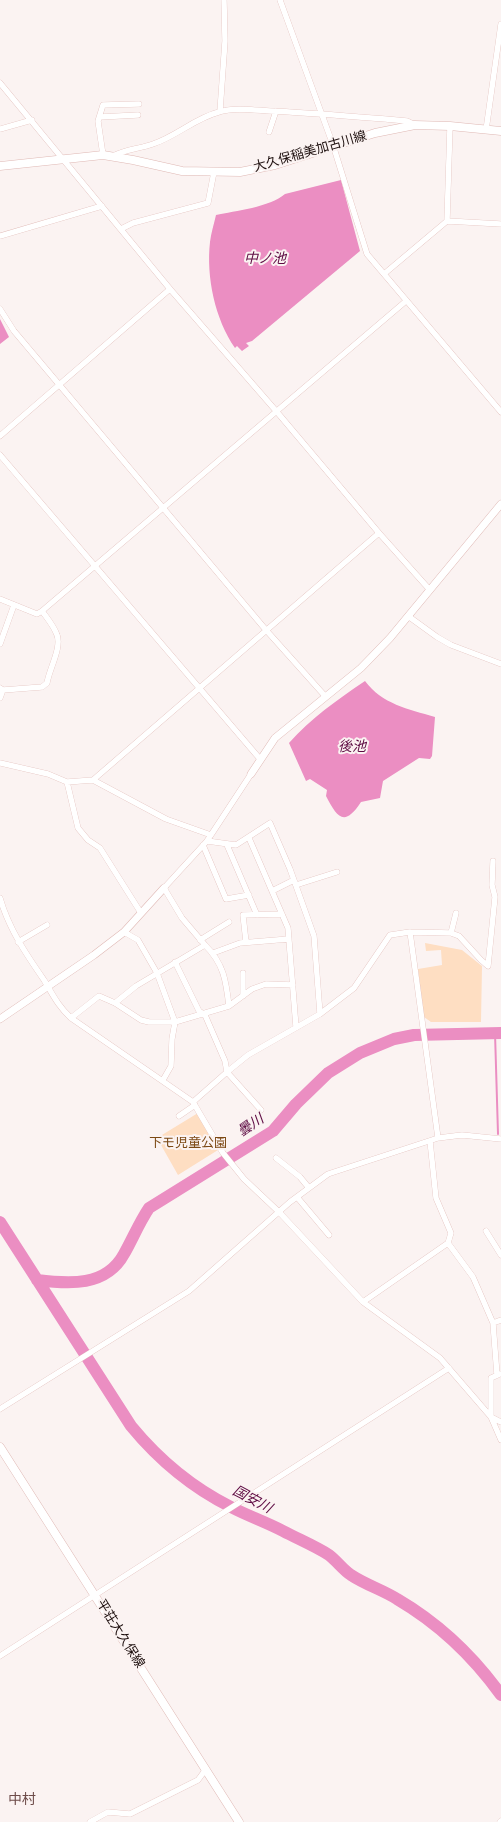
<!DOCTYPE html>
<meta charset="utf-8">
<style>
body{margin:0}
canvas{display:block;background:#fbf3f2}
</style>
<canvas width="501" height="1822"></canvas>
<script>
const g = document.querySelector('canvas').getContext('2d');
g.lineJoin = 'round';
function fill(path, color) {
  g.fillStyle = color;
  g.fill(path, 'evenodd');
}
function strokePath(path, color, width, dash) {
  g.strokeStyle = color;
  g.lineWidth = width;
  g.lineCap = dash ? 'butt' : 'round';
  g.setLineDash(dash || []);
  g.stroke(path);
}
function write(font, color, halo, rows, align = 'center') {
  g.font = font + ' "DM Sans","Noto Sans JP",sans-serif';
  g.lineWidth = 4;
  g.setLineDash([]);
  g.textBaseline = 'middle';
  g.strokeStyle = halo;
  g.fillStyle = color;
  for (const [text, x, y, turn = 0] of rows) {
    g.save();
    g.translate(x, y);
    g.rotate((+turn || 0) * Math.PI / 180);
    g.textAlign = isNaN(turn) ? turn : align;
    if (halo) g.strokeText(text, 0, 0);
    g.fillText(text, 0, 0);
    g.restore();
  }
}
fill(new Path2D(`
 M425,943l37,7 20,16 -1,56h-50l-7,-5 -6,-48 24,-4 -1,-15 -15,1z
 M198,1113l20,37 -40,25 -21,-37z`), '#fedec2');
fill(new Path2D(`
 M341,180l19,71 -108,90 -6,2 3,3 -7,5 -5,-5 -2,2c-20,-29 -29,-71 -25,-106 1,-9 4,-18 6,-27 19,-4 54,-8 69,-21z
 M0,319l9,18 -9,7z
 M365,681c17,23 43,28 70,36l-3,39 -2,3 -11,-1 -36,23 -3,17 -19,4c-17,26 -24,15 -35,-6l1,-6 -17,-11 -4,2 -17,-38c22,-25 48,-43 76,-62z`), '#eb8ec2');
strokePath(new Path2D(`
 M495,1033l3,101`), '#eb8ec2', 2);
strokePath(new Path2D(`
 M0,1222l131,204c28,34 60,61 100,81 17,9 35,15 52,24 15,8 32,15 46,24 8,6 14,15 22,20 15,10 32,15 46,24 41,24 76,57 104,96
 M37,1280c32,4 69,7 87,-26 9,-16 15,-31 25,-46l124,-77 23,-27 32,-31 32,-20 34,-14 20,-4 87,-2`), '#eb8ec2', 12);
const minor = new Path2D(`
 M280,0l53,145 34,109 134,158
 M0,83l170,206 107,123 102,121 50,56
 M220,111l5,-70 -1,-41
 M100,117l38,-2
 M0,129l32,-9
 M486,130l15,-106
 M269,132l7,-21
 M103,155l-5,-34 5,-16 36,-1
 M113,156c13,-7 26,-7 40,-12 24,-8 42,-26 66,-32 15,-5 35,-2 51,-1 46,2 92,6 137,10l8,4
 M447,221l3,-95
 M121,229l12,-6 75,-20 6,-31
 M0,236l102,-30
 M384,274l63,-53 54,3
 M0,309l14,22 252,299 59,66
 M0,436l170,-147
 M0,455l260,304
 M0,599l37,15 5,-3 364,-310
 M408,616l29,21 14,8 50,19
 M0,644l14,-39
 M0,688l3,2 39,-3 5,-4c2,-13 15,-36 10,-48 -3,-9 -10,-17 -15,-24
 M0,698l3,-8
 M0,763l48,11 19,8 26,-2 73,39 45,16
 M93,780l286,-247
 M67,782l11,46 10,12 12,8 41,65
 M249,838l39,90 8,99
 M207,841l29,4 34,-22 20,46 24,67 6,78
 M203,845l23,54 23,-4
 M227,845l30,70
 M296,885l41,-13
 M272,891l22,-11
 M0,898c9,31 26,56 44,82 9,15 14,26 27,38l122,84 30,51 21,26 35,33 84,90 77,56 51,59 10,23
 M124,932l14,8 19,33 18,49 -3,17 -1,27 -8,14
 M410,932l28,206
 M451,933l5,-20
 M200,940l29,-18
 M18,942l29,-17
 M246,942l-3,-27 39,-1
 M205,945c19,19 21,36 24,61
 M213,953l27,-10 49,-4
 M175,962l24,49 6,4 20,46 2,11 34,38
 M243,996v-23
 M115,1003l21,-17 69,-41 -23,-27 -18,-30 43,-47 44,-67
 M71,1018l28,-22 16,7 26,17 8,2h26l54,-16 23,-17 14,-5 27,1
 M193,1102l34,-30 21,-17 72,-41 34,-26 36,-53 20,-3 41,1 8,3 22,24 7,6 7,-69 -3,-12 1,-24
 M179,1116l16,-11
 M430,1141l6,57 15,35 -3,10 25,34 20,46 4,52
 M276,1158l24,19 9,11
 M297,1197l32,38
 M486,1231l15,24
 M363,1302l85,-59
 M493,1323l8,-3
 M0,1409l189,-118 101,-89 38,-28 110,-36 24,-3 39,4
 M491,1417v-39l9,-4
 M491,1417l10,5
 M0,1656l449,-288
 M90,1822l18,-10 22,2 68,-34 8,-11
 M500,1822l1,-1`);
const tertiary = new Path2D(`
 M251,774l24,-36 86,-70 29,-30 111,-134
 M0,1019l94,-64 30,-23 40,-44`);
const secondary = new Path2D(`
 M0,166l103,-11 30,5 49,11 58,1 35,-7 100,-32 40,-8 35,1 51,5
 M0,1447l239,375`);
strokePath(minor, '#dfb8b4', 6);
strokePath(tertiary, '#dfb8b4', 8);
strokePath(secondary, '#dfb8b4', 9);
strokePath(minor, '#fff', 5.5);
strokePath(tertiary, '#fff', 7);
strokePath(secondary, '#fff', 8);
write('13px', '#1d0f0e', '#fbf3f2', [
 ["大久保稲美加古川線",310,152,-16],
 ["平荘大久保線",120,1634,58]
]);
write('13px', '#7c4914', '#fbf3f2', [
 ["下モ児童公園",188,1144]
]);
write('italic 14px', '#5d0a42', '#fbf3f2', [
 ["中ノ池",265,259],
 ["後池",352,747],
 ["曇川",251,1126,-34],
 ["国安川",252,1500,28]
]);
write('14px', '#6d4b49', '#fbf3f2', [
 ["中村",22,1800]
]);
</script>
